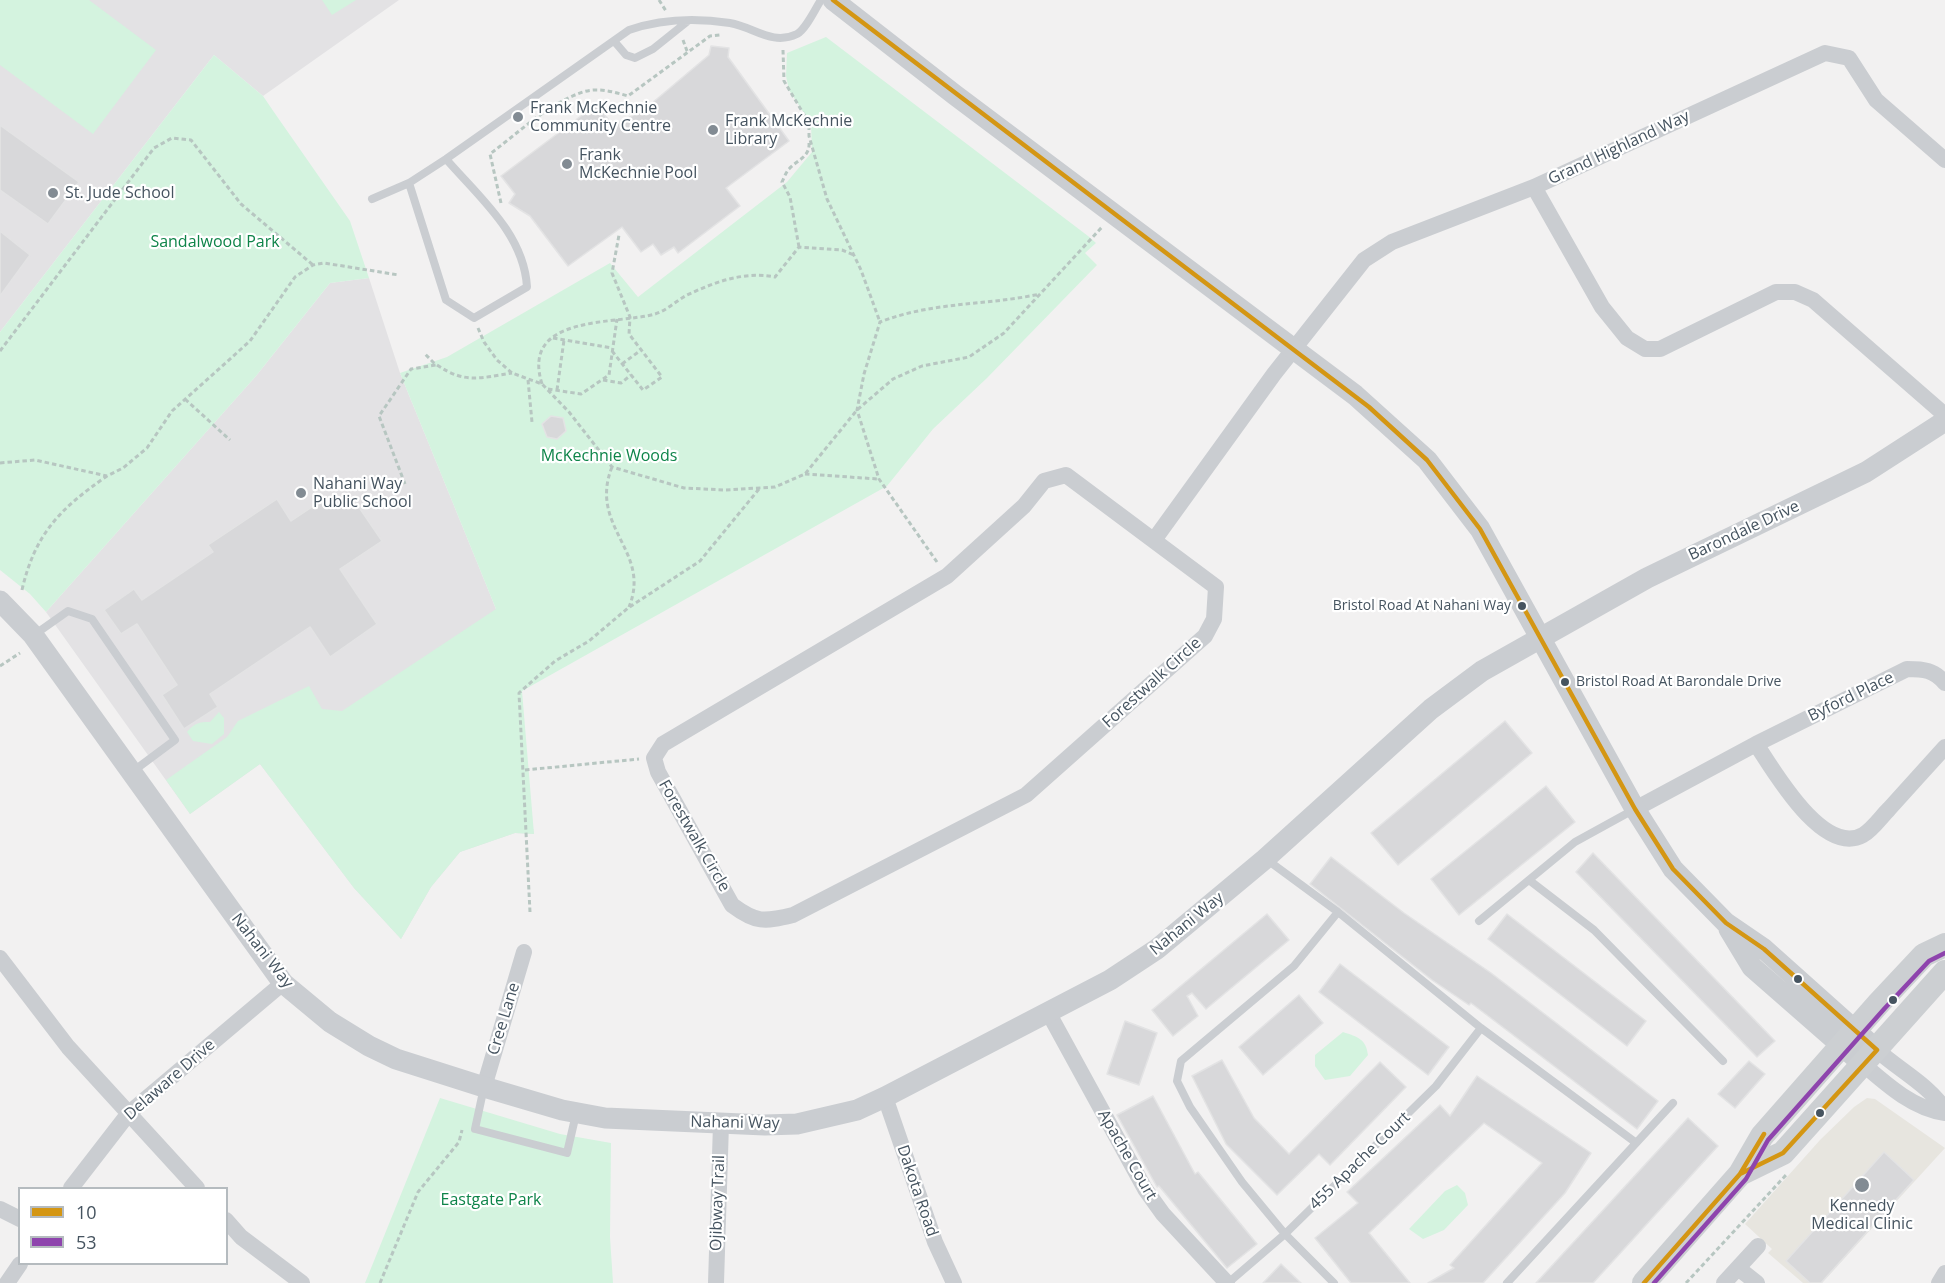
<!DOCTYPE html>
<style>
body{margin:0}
#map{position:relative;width:1945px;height:1283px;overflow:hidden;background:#f2f1f1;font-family:"Open Sans",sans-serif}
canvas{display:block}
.legend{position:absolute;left:18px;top:1187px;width:210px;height:78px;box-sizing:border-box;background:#fff;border:2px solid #b5bbbf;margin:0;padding:8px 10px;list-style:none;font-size:18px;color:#465460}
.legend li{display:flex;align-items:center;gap:12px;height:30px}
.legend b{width:30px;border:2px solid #b5bbbf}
</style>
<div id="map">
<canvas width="1945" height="1283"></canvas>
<ul class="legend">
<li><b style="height:8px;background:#d49613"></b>10</li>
<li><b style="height:8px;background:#8e44ad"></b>53</li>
</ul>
</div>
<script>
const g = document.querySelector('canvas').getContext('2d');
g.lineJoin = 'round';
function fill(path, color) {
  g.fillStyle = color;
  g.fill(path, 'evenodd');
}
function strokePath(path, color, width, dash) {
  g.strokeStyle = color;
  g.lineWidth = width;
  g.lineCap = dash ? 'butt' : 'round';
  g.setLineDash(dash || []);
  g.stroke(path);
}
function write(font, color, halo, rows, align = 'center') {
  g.font = font + ' "Open Sans",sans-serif';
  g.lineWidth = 4.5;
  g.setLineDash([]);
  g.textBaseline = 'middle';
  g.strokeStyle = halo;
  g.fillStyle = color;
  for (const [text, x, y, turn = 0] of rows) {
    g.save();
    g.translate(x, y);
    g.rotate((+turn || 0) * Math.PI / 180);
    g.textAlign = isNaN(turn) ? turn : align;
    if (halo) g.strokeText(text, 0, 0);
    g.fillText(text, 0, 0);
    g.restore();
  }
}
fill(new Path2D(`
 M1867,1098l8,1 70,49 -123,135h-19l-35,-30 4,-4 -27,-25 75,-84 34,-33z`), '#e7e5df');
fill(new Path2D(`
 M0,0h399l-136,96 -49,-41 -214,277z
 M369,278l31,95 96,236 38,225 -19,-1 -55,19 -29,35 -30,52 -47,-51 -94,-124 -70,50 -144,-202 210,-236 74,-93z`), '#e3e2e4');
fill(new Path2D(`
 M0,0h89l67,50 -63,84 -93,-69z
 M322,0h34l-24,15z
 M826,37l262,199 8,7 -11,10 12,12 -110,113 -54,51 -46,57 -365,205 12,143 -19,-1 -55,19 -29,35 -30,52 -47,-51 -94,-124 -70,50 -24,-34 61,-43 11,-16 71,-35 13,23 20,2 154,-102 -96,-236 47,-16 163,-94 28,34 149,-115 25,-30 -1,-28 -22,-34 -3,-14 1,-23z
 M214,55l49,41 13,19 74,106 19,57 -39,5 -74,93 -210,236 -16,-18 -30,-24v-238z
 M219,712l5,6v16l-12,10 -19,-3 -6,-9c7,-9 12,-10 23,-10z
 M1343,1032c15,5 23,7 25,23l-18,21 -25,4 -10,-14v-11z
 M440,1098l120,36 51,9 -1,94 3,46h-248z
 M1457,1185l8,8 3,12 -24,25 -21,9 -14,-10 36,-38z`), '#d4f3df');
const building = new Path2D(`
 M711,46l18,2 -1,9 61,84 -63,47 14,18 -62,47 -4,-6 -13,8 -8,-11 -12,8 -19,-25 -54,39 -38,-50 -21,-13 6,-9 -14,-18 96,-72 16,22 32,-17 64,-54z
 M0,125l79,57 -31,42 -48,-34z
 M0,231l30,24 -30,41z
 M551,416l12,2 3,13 -9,8 -10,-2 -5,-13z
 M333,493l8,12 11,-8 30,44 -42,28 37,55 -47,33 -20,-30 -100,67 8,13 -34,22 -22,-34 15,-10 -40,-61 -16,10 -17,-24 30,-21 8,11 71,-48 -5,-7 69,-46 14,22z
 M1505,721l27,32 -134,112 -27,-32z
 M1546,786l29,36 -116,93 -28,-36z
 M1593,853l182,188 -18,16 -181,-185z
 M1331,857l73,56 87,60 167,128 -21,28 -166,-126 -2,2 -37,-25 -122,-96z
 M1267,914l22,26 -83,69 -14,-16 -5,3 11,20 -25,20 -21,-26z
 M1507,914l139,107 -19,25 -139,-107z
 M1340,964l109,83 -21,28 -109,-83z
 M1299,995l24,28 -60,52 -24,-28z
 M1125,1021l32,12 -18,52 -32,-11z
 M1222,1060l32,58 35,36 91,-92 26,25 -76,78 -11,-11 -42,41 -51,-51 -34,-68z
 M1749,1061l16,13 -30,34 -17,-14z
 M1477,1076l114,77 -26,40 -82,90h-55l26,-15 -4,-3 92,-102 -58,-40 -115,110 41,50h-59l-36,-45 43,-35 -11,-11 93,-87 10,11z
 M1153,1096l42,78 3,-2 59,72 -30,24 -68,-82 -2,1 -40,-72z
 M1688,1118l30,28 -125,137h-57z
 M1884,1152l30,28 -93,103h-11l-24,-22z
 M1281,1264l20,19h-38z`);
fill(building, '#d8d8da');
strokePath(building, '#e3e3e4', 1.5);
strokePath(new Path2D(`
 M659,0l7,11
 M683,40l4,11
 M783,50l1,31 25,42v13l18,63 34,71 19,52
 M501,203l-11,-49c28,-21 59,-51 93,-62 15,-5 31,0 45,4l82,-60 10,-1
 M799,247l-9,-50 -8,-15c2,-4 4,-10 7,-13 8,-9 21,-12 20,-26
 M478,328l6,14 13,18 15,13 30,11 27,28 43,55 72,21 41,2 50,-3 30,-13 52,-64 36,-31 29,-13 47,-9 35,-24 98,-106
 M553,338l59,10
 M0,351l154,-203 18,-10 19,2 50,64 72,61
 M612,351l31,39 19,-13 -33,-43 1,-17 -18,-44 7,-38
 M622,364l19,-14
 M437,365c28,19 43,13 75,8
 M528,380l4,42
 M603,380l18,3 10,-8
 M542,384c-22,-70 73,-59 113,-70 11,-3 21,-13 32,-19 28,-13 57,-24 88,-18l24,-30 43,3 12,5
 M548,389l33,5 28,-19 8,-56
 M557,390l7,-50
 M185,399l45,41
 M0,463l35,-3 72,16 16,-8 24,-20 25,-37 78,-70 45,-64 18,-12 11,-2 75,12
 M612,467c-24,60 40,84 17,140
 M805,474l73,5
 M405,484l-26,-68 32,-47 25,-4 -11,-11
 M937,562l-58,-83 -22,-69 7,-36 16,-52c55,-21 105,-16 160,-28
 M22,590c13,-57 39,-82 85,-114
 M0,666l20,-13
 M525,770l114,-11
 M530,912l-11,-219 36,-32 34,-20 39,-33 72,-47 59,-72
 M380,1283l38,-91 41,-50 3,-12
 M1686,1283l100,-108`), '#b7c6c1', 3, [4.5, 3]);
strokePath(new Path2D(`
 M614,41l12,14 9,3 18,-9 35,-28
 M409,183l37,117 28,18 53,-31c-3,-53 -48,-90 -81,-128
 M372,199l37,-16 37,-24 183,-129c32,-11 68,-12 101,-7 24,4 42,23 67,11 9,-5 18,-25 24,-34
 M34,635l34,-24 24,8 83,121 -43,32
 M1266,859l72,53 143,116 154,114
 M1529,880l65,50 129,131
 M1479,921l96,-79 60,-33
 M484,1087l-9,42 92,24 9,-39
 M1228,1283l57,-49 151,-148 45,-58
 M1334,1283l-49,-49 -43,-52 -52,-75 -13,-26 4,-20 113,-95 44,-54
 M1507,1283l166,-180`), '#cacdd1', 8);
strokePath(new Path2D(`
 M1534,187l68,120 25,31 18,11h15l116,-57h19l18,8 132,115
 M1066,475l150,112 -2,32 -9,17 -179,159 -233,120c-29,7 -37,8 -61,-10l-74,-133 -4,-14 9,-14 284,-168 77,-70 20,-25z
 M1154,540l120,-166 90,-114 28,-18 142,-55 291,-134 24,5 27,42 69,60
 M1756,744c18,27 67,113 107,91 10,-6 18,-18 26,-26 19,-21 37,-41 56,-62
 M1635,809l121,-65 151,-75c17,0 27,1 38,14
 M0,958l68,89 129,141
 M1048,1012l97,177 18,25 64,69
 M1877,1050c22,20 52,35 68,60
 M1864,1065c23,20 50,44 81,48
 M484,1087l40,-135
 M885,1097l50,145 19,41
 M71,1188l58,-75 154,-130
 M0,1209l20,10
 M226,1220l15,17 61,46
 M1738,1268l19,15
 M7,1283l13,-19
 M716,1283l5,-159
 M1724,1283l34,-37
 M1939,1283l6,-10`), '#cacdd1', 16);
strokePath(new Path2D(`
 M833,0l122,95 400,300 72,65 53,69 155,280 38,60 53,54 38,26 113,101
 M0,601l33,34 250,348 47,39 39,24 27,13 88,28 78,23 43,8 160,7 32,-1 60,-14 28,-13 225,-117 47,-31 108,-90 166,-150 51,-38 165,-93 219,-106 79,-51
 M1729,929l23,38 112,98`), '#cacdd1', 21);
strokePath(new Path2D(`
 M1740,1174l43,-21 162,-181
 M1644,1283l96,-109 22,-38 117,-133 45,-48 21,-10`), '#cccfd2', 24);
strokePath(new Path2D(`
 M833,0l536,407 58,53 53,69 155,280 38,60 53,54 38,26 113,101 -94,103 -43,21
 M1644,1283l96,-109 24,-40`), '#d49613', 4.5);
strokePath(new Path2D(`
 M1654,1283l92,-104 22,-39 117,-132 44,-47 16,-8`), '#8e44ad', 4.5);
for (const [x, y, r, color] of [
 [518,117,6,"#828b93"],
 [713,130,6,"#828b93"],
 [567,164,6,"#828b93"],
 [53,193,6,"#828b93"],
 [301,493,6,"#828b93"],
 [1522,606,5,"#465460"],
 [1565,682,5,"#465460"],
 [1798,979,5,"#465460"],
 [1893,1000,5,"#465460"],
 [1820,1113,5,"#465460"],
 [1862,1185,8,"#828b93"]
]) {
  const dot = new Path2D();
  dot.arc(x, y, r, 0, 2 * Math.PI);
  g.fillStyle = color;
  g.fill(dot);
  strokePath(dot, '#fff', 2);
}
write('14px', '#465460', '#fff', [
 ["Bristol Road At Nahani Way",1511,606],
 ["Bristol Road At Barondale Drive",1576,682,"left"]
], 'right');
write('16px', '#465460', '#fff', [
 ["Frank McKechnie",530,108],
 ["Community Centre",530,126],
 ["Frank McKechnie",725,121],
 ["Library",725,139],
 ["Frank",579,155],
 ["McKechnie Pool",579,173],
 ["St. Jude School",65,193],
 ["Nahani Way",313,484],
 ["Public School",313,502],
 ["Kennedy",1862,1206,"center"],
 ["Medical Clinic",1862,1224,"center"]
], 'left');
write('16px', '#465460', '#fff', [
 ["Grand Highland Way",1619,148,-25],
 ["Barondale Drive",1744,531,-25],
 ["Forestwalk Circle",1152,683,-42],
 ["Byford Place",1851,697,-26],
 ["Forestwalk Circle",694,836,60],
 ["Nahani Way",1187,924,-39],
 ["Nahani Way",262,951,52],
 ["Cree Lane",504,1019,-73],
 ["Delaware Drive",170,1080,-41],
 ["Nahani Way",735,1123,1],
 ["Apache Court",1127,1155,60],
 ["455 Apache Court",1360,1161,-44],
 ["Dakota Road",917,1191,71],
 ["Ojibway Trail",718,1203,-88]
]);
write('16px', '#0e8449', '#fff', [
 ["Sandalwood Park",215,242],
 ["McKechnie Woods",609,456],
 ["Eastgate Park",491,1200]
]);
</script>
